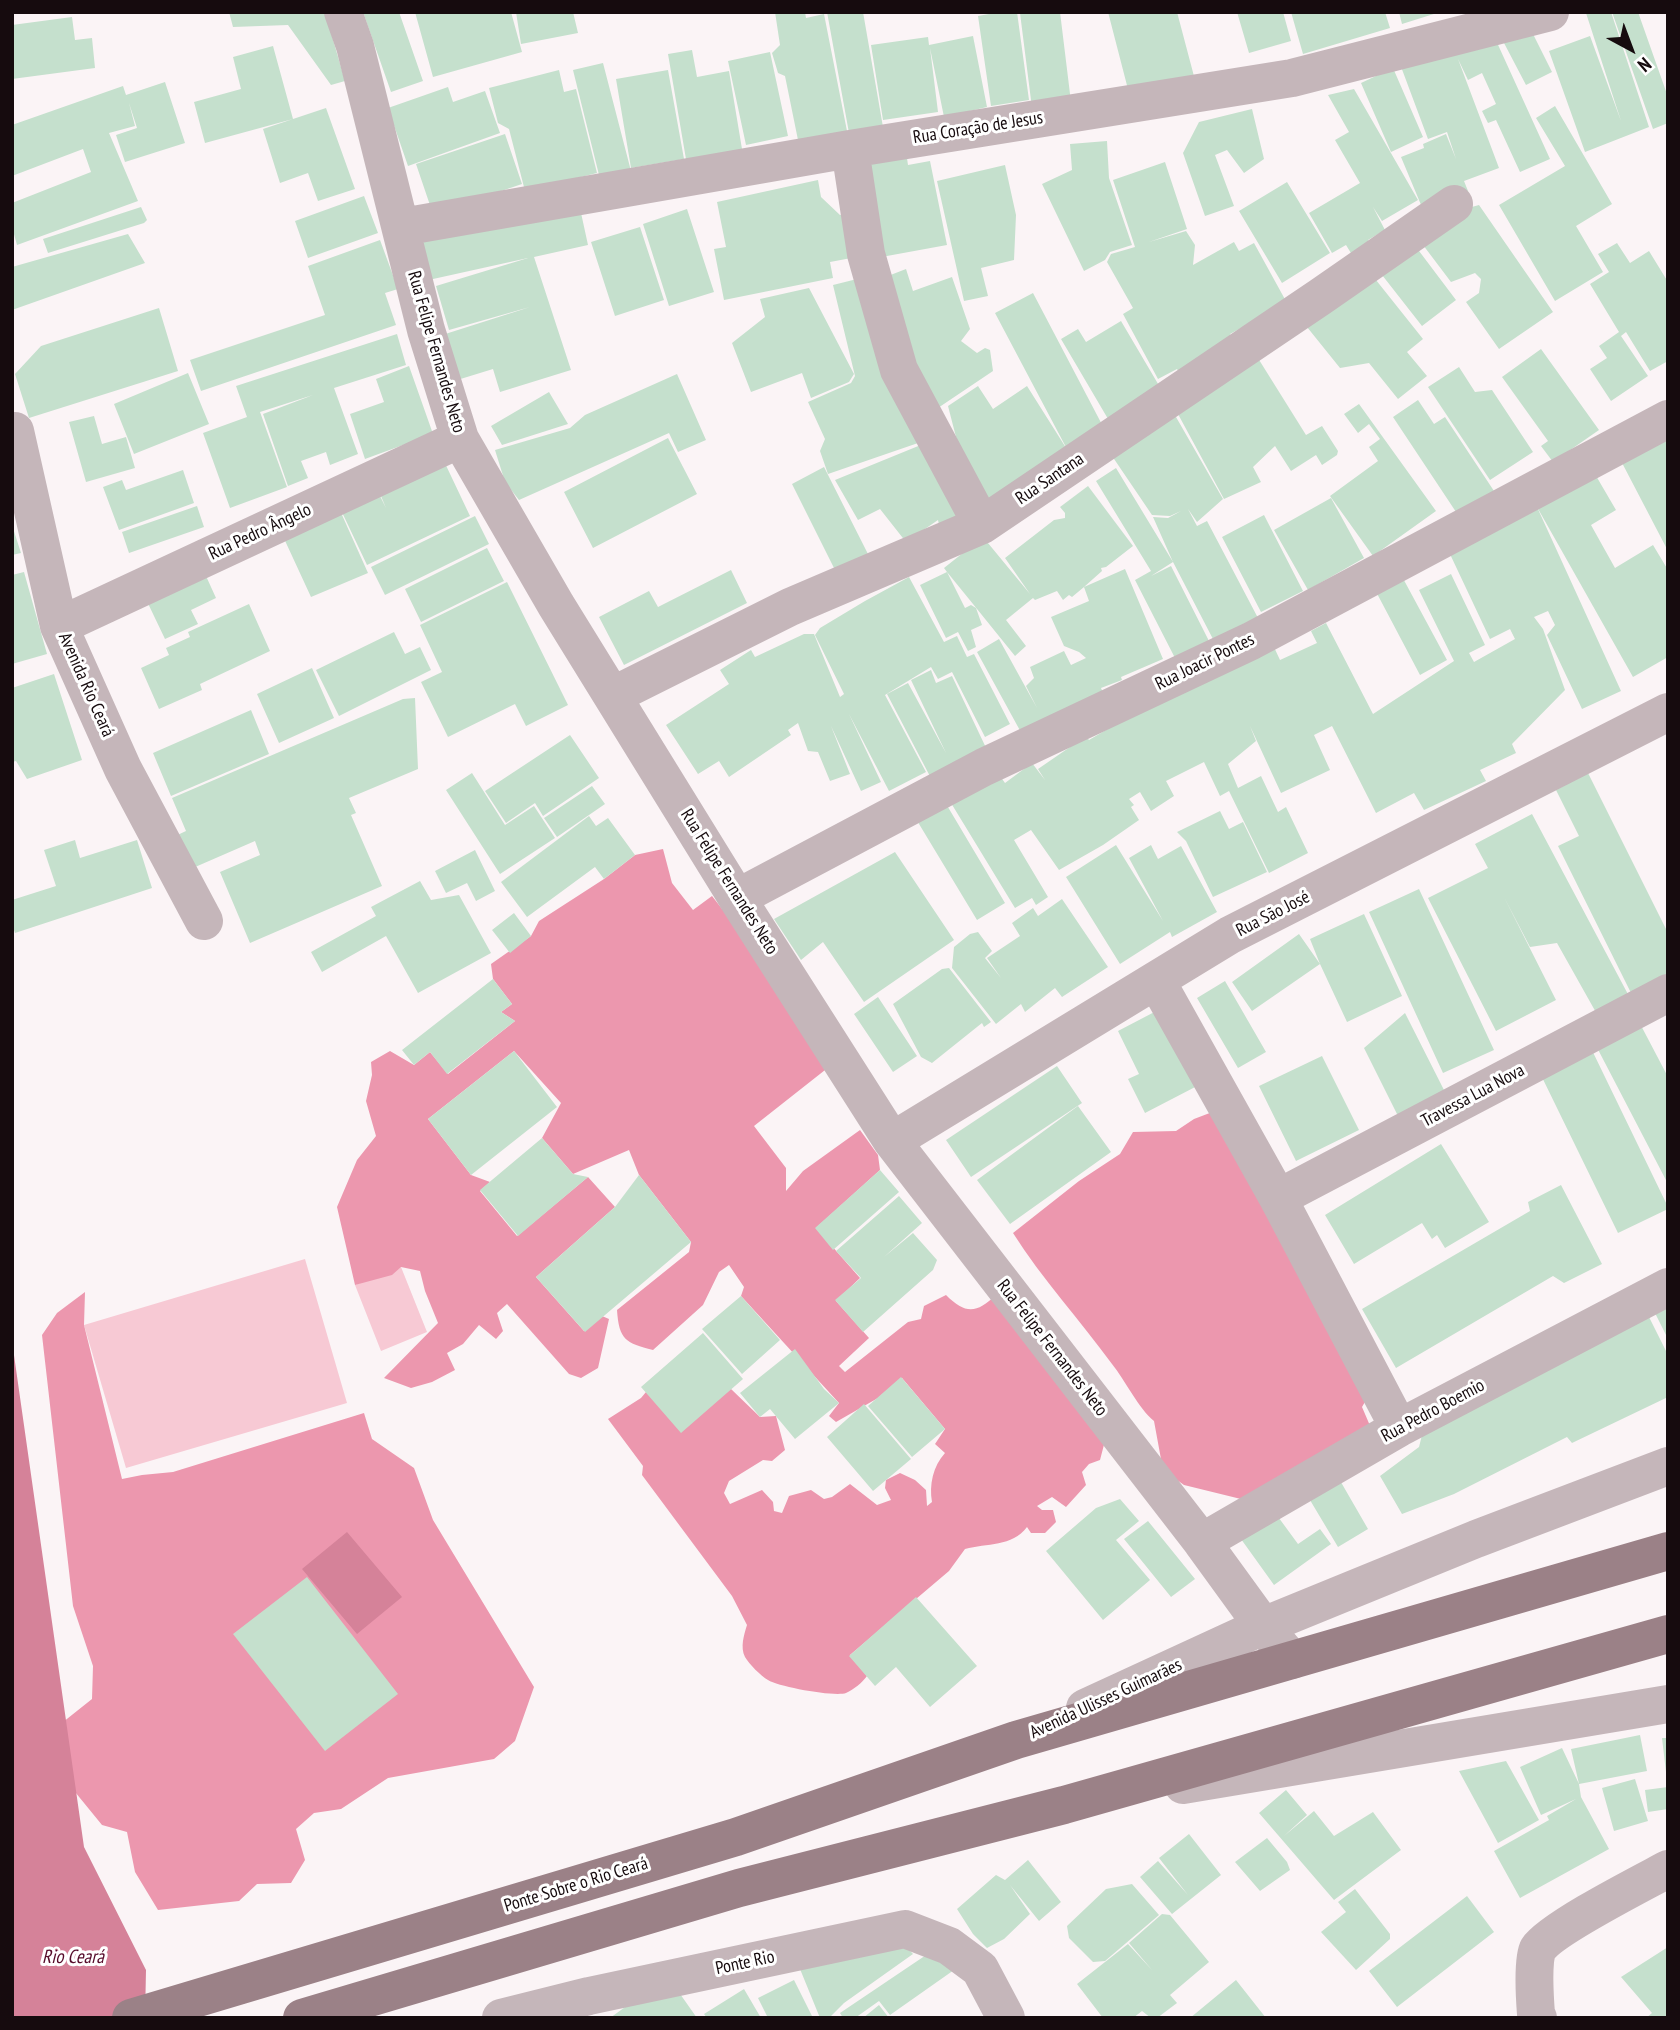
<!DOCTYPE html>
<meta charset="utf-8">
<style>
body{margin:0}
#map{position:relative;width:1680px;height:2030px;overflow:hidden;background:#fbf4f6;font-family:"PT Sans Narrow",sans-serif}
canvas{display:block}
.frame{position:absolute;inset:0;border:14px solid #160b0e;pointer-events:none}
.north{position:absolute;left:1596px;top:14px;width:70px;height:70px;-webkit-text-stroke:5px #fff;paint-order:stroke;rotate:139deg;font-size:19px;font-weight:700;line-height:28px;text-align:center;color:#160b0e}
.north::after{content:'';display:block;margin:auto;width:24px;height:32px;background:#160b0e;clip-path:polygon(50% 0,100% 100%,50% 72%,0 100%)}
</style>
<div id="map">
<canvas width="1680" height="2030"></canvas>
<div class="frame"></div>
<div class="north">N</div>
</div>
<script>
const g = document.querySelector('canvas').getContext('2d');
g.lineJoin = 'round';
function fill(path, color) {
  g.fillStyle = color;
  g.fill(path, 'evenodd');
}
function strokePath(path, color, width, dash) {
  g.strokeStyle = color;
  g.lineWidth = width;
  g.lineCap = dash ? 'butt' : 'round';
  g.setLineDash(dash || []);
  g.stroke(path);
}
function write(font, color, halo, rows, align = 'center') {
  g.font = font + ' "PT Sans Narrow",sans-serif';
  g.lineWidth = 6;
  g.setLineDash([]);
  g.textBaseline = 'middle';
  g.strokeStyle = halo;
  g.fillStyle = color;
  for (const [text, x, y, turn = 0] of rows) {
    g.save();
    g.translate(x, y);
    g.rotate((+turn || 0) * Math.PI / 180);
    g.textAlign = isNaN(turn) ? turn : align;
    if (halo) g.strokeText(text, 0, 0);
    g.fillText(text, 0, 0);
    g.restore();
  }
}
fill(new Path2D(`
 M305,1259l42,144 -221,65 -42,-143z
 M401,1267l26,65 -46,19 -26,-66z`), '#f7c9d4');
fill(new Path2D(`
 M663,849l9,34 21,27 19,-14 127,163 -85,67 32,42v23l17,-20 57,-41 18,25 2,15 -64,58 44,50 -24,23 33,37 -30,28 6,6 63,-50 13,-3 3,-13 22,-11c20,20 31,18 50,0l110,142 -6,23 -11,4 -7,8 4,13 -20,22 -14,-10 -15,9 5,4h11l3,12 -11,11h-14l-4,-6c-15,20 -40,16 -62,22l-16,22 -99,84 17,21c-5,7 -13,13 -21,17 -11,4 -67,-6 -78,-13 -7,-4 -19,-16 -23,-23 -5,-10 -1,-22 2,-32l-15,-29 -90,-121 1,-9 -35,-47 33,-21 5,-6 85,-3 29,28 16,-1 9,34 -13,11 -9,-1 -34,21 -5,12 6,11 32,-14 11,12 1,9 8,2 7,-17 22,-6 13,9 8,-2 18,-13 27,21 14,-5 -6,-12 1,-8 14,-7 15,7 11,10 1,16 5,-4c-3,-17 1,-36 13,-49l-10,-9 10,-15 -43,-51 -24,20 -42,24 -7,-6 10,-13 -98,-107 3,-9 -15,-22 -10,7 -16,33 -50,45c-27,-7 -34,-10 -36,-40l72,-58 2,-10 -52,-67 -10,-25 -56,24 -31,-36 19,-35 -47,-52 -86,68 43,56 19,7 -10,9 37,45 71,-59 27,30 -79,70 48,54 18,-15 7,3 -11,49 -17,10 -12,-4 -62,-70 -10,9 6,18 -7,8 -17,-14 -16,19 -16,9 8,17 -23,12 -21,6 -27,-10 54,-55 -13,-32 -5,-20 -19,-4 -9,8 -37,10 -18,-78 20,-47 19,-24 -10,-35 6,-26 -1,-13 19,-11 24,14 16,-13 18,22 67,-53 -14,-9 11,-8 -19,-25 -2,-15 40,-28 8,-15 65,-42 31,-24z
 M1215,1111l154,284 -7,12 9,21 -126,72 -61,-15 -21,-15 -9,-49c-15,-12 -29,-41 -42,-57 -32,-44 -70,-85 -99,-131l66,-52 41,-27 13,-22 43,-1 18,-12z
 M85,1292l-1,33 38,154 20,-4 31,-3 191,-59 8,26 42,29 19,52 101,167 -19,54 -21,18 -106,19 -47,31 -27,4 -18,16 9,31 -14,23 -34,1 -18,17 -81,9 -23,-38 -8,-40 -25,-7 -40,-49 -14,-42 44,-35 1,-33 -20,-60 -31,-271 15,-22z`), '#ec97ae');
fill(new Path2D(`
 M12,1341l72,506 62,123 -1,48h-133z
 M347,1532l55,65 -45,37 -55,-65z`), '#d58299');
fill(new Path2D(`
 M229,12h96l20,69 -14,4 -43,-60 -55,2z
 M363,12h36l24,69 -32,11z
 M415,12h96l11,40 -89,25z
 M516,12h57l5,21 -57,11z
 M775,12h30l1,6 18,-4 23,117 -49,9 -13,-64 -7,-3 -6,-20 8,-8z
 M827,12h36l20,115 -34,6z
 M1000,12h17l12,88 -38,6 -13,-90z
 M1028,12h32l11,90 -39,6 -12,-95z
 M1108,12h69l18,68 -65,17z
 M1237,12h46l8,29 -42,12z
 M1291,12h94l5,16 -87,26z
 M1399,12h38v1l-35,11z
 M1588,12h23l38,115 -64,25 -36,-101 41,-15 31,85 -35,-108z
 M1612,12h26l30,85v26l-15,6z
 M72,17l3,23 17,-2 3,30 -83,11v-54z
 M1531,30l21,42 -26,13 -22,-42z
 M973,36l14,71 -43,10 -14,-69 8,64 -55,8 -12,-75 57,-8 1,8z
 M1494,36l56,123 -30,13 -24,-52 -8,3 -6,-12 14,-7 -14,-31 -14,7 -10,-21 41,109 -35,13 6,15 -46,16 -23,-55 23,-9 -1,-4 23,-10 10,25 -9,-27 -19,7 -28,-75z
 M273,46l20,73 -88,24 -11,-41 47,-13 -8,-32z
 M692,50l5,27 32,-6 14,84 -56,10 -19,-111z
 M770,52l18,84 -42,9 -18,-84z
 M603,63l28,108 -31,8 -27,-109z
 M1393,68l30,69 -32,15 -30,-69z
 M559,70l5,22 12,-3 21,84 -72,18 -16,-62 -11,-6 -9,-35z
 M668,70l16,89 -53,9 -15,-89z
 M165,82l20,61 -60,19 -9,-27 21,-7 -8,-25 6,23 -26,7 29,68 -121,44 -5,-18v-24l79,-31 -8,-23 -71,27v-51l111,-39 3,9z
 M448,87l5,15 32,-11 15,42 -92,33 -20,-58z
 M1354,89l64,111 -36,21 -9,-14 12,23 -17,10 4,7 -18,11 -8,-13 -14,8 -23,-40 51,-30 -25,-43 14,-8 -21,-37z
 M1555,106l57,98 -36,22 27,46 -48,29 -56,-96 66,-39 -29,-48z
 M326,108l29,81 -37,12 -10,-28 -28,10 -17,-54z
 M1252,109l12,50 -20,14 -17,-23 -12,5 19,51 -29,10 -22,-63 16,-31z
 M505,134l17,50 -89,30 -17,-50z
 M1107,141l2,37 23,67 -22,7 -5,8 -21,11 -42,-87 30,-14 -2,-26z
 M905,145l3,20 22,-4 17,84 -71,13 -20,-103z
 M1165,162l22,67 -38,13 37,-11 9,14 -2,20 41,-23 5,9 15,-8 33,60 -57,31 6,13 -52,34 -7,-12 -19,10 -35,-65 10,-6 -26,-46 4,-8 24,-7 -22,-67z
 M1005,165l11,50 -2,45 -33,8 7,28 -24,5 -27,-120z
 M818,180l3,17 19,18 13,-3 9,44 -32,6 3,16 -109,22 -10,-51 12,-2 -9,-45z
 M1287,182l43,71 -48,30 -43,-72z
 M364,196l14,37 -70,25 -13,-37z
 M578,199l10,46 -54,12 37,113 -71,22 -7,-23 -39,12 -15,-45 91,-29 -81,23 -13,-44 92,-28 -104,23 -10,-46z
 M1479,205l74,107 -54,37 -33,-47 13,-9 2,-14 -6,-6 -24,9 -31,-41 41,-31z
 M141,207l6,13 -3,3 -96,30 -5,-14z
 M687,209l27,83 -45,14 -26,-82z
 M640,227l24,73 -49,16 -24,-74z
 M128,234l17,29 -133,47v-43z
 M1410,239l46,61 -34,26 -47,-60z
 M380,240l18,49 -13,4 11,32 -195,66 -11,-31 135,-45 -17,-49z
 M1617,243l13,20 19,-12 19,31v79l-18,10 -24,-39 -5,4 27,40 -37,25 -21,-32 17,-11 -8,-12 20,-14 -29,-48 19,-12 -11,-18z
 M906,269l7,22 39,-14 18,52 -9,12 16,12 8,-5 5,2 3,21 -61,41 -57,-131z
 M1372,275l51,64 -16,13 20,24 -29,23 -29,-36 -29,5 -33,-41z
 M869,276l52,166 -93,32 -8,-23 5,-12 -17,-37 43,-19 4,-7 -22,-91z
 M809,288l45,86 -5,8 -38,16 -9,-25 -51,19 -19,-49 33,-26 -5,-18z
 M1033,293l75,143 -118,76 -34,-75 -8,-31 30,-20 15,23 34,-23 41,65 -73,-138z
 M159,308l19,63 -149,47 -14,-44 26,-28z
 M1121,321l43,73 -53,30 -50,-85 17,-10 8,13z
 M397,334l9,31 -72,23 24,66 -28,11 -4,-13 -25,9 7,17 -20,8 -25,-72 50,-19 -53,17 27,75 -57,21 -27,-75 44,-16 -11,-31z
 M1251,347l55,88 16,-9 16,25 -1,4 -15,10 -6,-10 -25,16 -16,-25 -22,21 8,15 -37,17 -52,-96z
 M1541,349l58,81 -46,32 -12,-16 7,-5 -46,-64z
 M409,366l24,68 -68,25 -15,-45 34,-12 -8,-23z
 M1459,367l16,25 17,-2 41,62 -43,28 -62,-93z
 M188,373l21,51 -75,30 -20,-50z
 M677,374l29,66 -28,12 -9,-19 -150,67 -14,-18 -10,-32 75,-22 15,-13z
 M549,392l19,32 -66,21 -11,-19z
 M1418,400l16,24 11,-7 49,74 -36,24 -65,-98z
 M1359,404l77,107 -63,45 -43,-60 48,-35 -9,-14 11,-8 -11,-15 -11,9 -14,-19z
 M1172,410l51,89 -26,23 -9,-13 9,17 10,-5 51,97 -44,23 -41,-79 -22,14 20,-10 38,75 -34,17 -40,-78 16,-9 -55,-90 20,-13 57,94 -20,-45 15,1 13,-7 -11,5 -18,-1 -42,-62z
 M94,416l8,28 24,-7 9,31 -49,14 -17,-60z
 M1668,435v116l-48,-92z
 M668,438l29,56 -104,54 -29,-56z
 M933,440l38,69 -31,20 -2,-9 -32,22 -26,-33 -22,11 -23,-40z
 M442,457l28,59 -103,49 -28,-59 37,-18 10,20 -8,-19z
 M824,467l45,89 -33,16 -44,-88z
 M1592,469l24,41 -25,15 24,43 38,-23 15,25v87l-35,20 -96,-170 84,184 -39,18 -35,-74 8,-10 -7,-14 -14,6 9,12 22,61 -53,54 4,9 -36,17 6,11 -62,29 -10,-17 -38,20 -44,-87 -18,9 16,35 -49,23 -31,-67 6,15 -28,23 10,24 23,-12 17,36 8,-5 22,46 -39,20 -40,-82 -9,5 -16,-34 -38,19 8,15 -23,15 -11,-19 -11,7 5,6 -3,2 8,13 -36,25 -44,25 -28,-40 -17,10 34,57 -12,8 -4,-7 -17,10 -64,-105 49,-27 5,7 27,-20 13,17 -7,-11 48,-33 3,4 22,-13 162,-82 7,15 37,-17 -6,-12 15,-8 47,91 81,-53 -35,-71 32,-16 34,71 -16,8 5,9 41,-23 -5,-10 -20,10 -41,-87z
 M183,470l11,33 -75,27 -16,-43 19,-7 4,10z
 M1088,486l45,60 -27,21 -5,1 1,3 -18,16 41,-18 38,90 -42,18 1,3 -21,8 3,7 -81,41 -46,-84 22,-13 38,69 -11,-22 8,-8 -4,-11 34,-16 7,14 15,-7 -7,-6 -15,-6 -13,-29 38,-16 -5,-14 -12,10 -3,-2 -6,5 -6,-9 -22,9 -2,-2 -27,22 20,26 -11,10 -42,-52 -26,-32 18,36 6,-3 5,3 6,17 -11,5 5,17 -8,4 -10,-19 -12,6 -26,-53 27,-13 -3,-4 39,-31 47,57 -25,-36 49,-38 11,-2v-5l-5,-6z
 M1331,498l33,60 -56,32 -34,-60z
 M197,506l7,21 -75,26 -7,-21z
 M338,506l30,67 -57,24 -30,-65z
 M1264,515l39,76 -42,21 -39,-75z
 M475,516l14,28 -104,51 -14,-28z
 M12,525l9,28 -9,2z
 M487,548l17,33 -83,41 -16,-33z
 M201,565l15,33 -25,12 7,14 -33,15 -22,-46z
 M731,570l16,33 -123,62 -25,-48 50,-26 9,16z
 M1399,571l48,89 -27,15 -47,-89z
 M24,572l23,82 -35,10v-89z
 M909,577l35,65 13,-6 10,21 7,-3 36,70 -25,13 -33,-65 -14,7 -7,-12 -46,28 41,77 -37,19 -40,-77 32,68 -20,9 -30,-65 19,48 -20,7 -12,-29 -10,-1 -10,-28 -10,7 3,5 -62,42 -10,-16 -21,13 -32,-49 63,-41 -9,-14 31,-20 4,7 49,-23h10l26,63 4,-3 -29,-59 5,-7 45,-27z
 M507,582l61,123 -42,21 -11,-22 -67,33 -27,-55 21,-10 -22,-47z
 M249,604l21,47 -70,33 2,6 -43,19 -18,-41 28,-13 -3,-7 24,-11 -2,-5z
 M394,632l11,22 15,-7 11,23 -92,46 -23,-46z
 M312,668l22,50 -55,25 -22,-49z
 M931,670l5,13 16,-7 36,76 -54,32 -47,-90 21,-11 38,70 -35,-73z
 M54,674l28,86 -55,19 -11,-18 -4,1v-74z
 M415,698l3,71 -69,29 7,15 -5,2 31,71 -132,57 -30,-71 40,-17 -5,-14 -69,30 -15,-33 15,-7 -14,-33 231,-99z
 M251,710l18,44 -98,42 -18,-43z
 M570,735l29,43 -56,38 -8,-13 -29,20 -21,-32z
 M472,773l33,52 29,-19 21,32 -55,36 -54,-84z
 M1588,773l80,160v44l-36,18 -74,-149 21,-10 -23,-46z
 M592,786l13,18 -48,33 -13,-19z
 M942,797l63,106 -28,17 -64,-106z
 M1220,811l9,18 14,-7 24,50 -54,25 -27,-56 -9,-9z
 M1532,814l98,184 -32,18 -41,-73 -27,4 -26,-50 52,103 -60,31 -68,-133 60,-30 -13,-24z
 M589,816l7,10 12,-8 27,37 -31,24 -9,-12 -68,50 -26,-35z
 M75,840l5,18 57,-18 15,48 -137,45 -3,-9v-24l44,-14 -12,-36z
 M1116,845l47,76 -34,-63 22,-13 7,14 23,-13 36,66 -45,25 -2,-5 -50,32 -54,-87z
 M475,850l20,41 -19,10 -9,-18 -21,10 -11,-22z
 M895,852l59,88 -90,62 -41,-60 -22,18 -27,-41z
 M420,881l11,19 28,-5 32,58 -73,40 -32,-57 -64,36 -11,-20 65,-36 -5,-9z
 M1419,889l75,161 -51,23 -74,-161z
 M1062,899l46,68 -46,30 -7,-9 -30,24 -4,-8 -25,20 -44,-56 2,-21 16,-13 8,-2 14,19 -7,7 16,20 -14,-20 33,-22 -8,-13 21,-15 5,8z
 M514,913l17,23 -21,17 -18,-23z
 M1364,914l38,82 -55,26 -27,-58 -68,47 -20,-29 67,-48 21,30 -10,-25z
 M949,968l42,54 -7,5 -2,-4 -50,40 -11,-6 -28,-53 49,-35z
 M493,979l19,25 -11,8 14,9 -68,53 -17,-22 -16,13 -12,-15z
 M1225,981l41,71 -28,16 -41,-70z
 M878,997l39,59 -24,16 -39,-58z
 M1162,1008l37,77 -54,28 -17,-34 11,-5 -21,-43z
 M1405,1013l40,79 -47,24 -34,-68z
 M1636,1016l32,61v107l-76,-146z
 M1588,1042l80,165v2l-50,24 -81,-166z
 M514,1051l43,56 -86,68 -43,-56z
 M1322,1056l37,74 -63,31 -37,-75z
 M1057,1066l25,37 -111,74 -25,-37z
 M1078,1106l33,46 -101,72 -33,-44z
 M542,1138l31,36 15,3 -70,59 -38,-46z
 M1441,1144l48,78 -44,26 -8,-13 -5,4 -10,-16 -68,41 -29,-49z
 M880,1170l19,22 -66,58 -18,-22z
 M639,1175l52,67 -106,90 -49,-55 79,-70z
 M1561,1185l41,79 -38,19 -11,-7 -157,92 -34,-59 168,-98 -2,-9z
 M899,1196l23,27 -38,34 29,-24 24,27 -4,10 -70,62 -28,-32 26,-22 -25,-27z
 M741,1296l39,44 -38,34 -40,-45z
 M1668,1297v42l-17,-34z
 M1647,1313l21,42v42l-96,46 -5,-6 -113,57 -52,20 -22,-38 39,-29 3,-12z
 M703,1333l40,46 -62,54 -40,-46z
 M795,1349l29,40 15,14 -44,36 -25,-30 -10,8 -20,-24z
 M901,1377l44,52 -33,28 -44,-51z
 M864,1404l47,55 -38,32 -46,-54z
 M1338,1477l30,52 -30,18 -31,-52z
 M1120,1499l19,22 -23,19 34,40 -47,40 -57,-69 50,-43z
 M1276,1514l22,30 22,-15 11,15 -57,41 -33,-46z
 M1148,1521l47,58 -24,18 -47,-58z
 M307,1577l91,117 -73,57 -92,-117z
 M916,1597l61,69 -47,41 -34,-40 -21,19 -26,-30z
 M1640,1735l7,36 -68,13 2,13 28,52 -89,49 -26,-47 55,-31 -2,-4 29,-17 -35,16 -21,-48 42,-19 17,36 -8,-35z
 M1662,1738h6v34h-2z
 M1506,1761l33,59 -41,23 -39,-72z
 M1635,1779l13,42 -34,10 -12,-43z
 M1668,1787v22l-20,3 -3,-22z
 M1286,1790l21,25 -23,21 30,-25 20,25 39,-24 28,38 -67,50 -75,-87z
 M1189,1834l32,41 -49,39 -32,-37 18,-16 30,34 -29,-37z
 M1267,1838l20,24 3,8 -30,21 -25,-29z
 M1028,1860l33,42 -22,19 -29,-36 20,29 -26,25 -17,9 -14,-14 -16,-25 39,-34 9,5z
 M1132,1884l27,31 -54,46 -12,1 -24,-24 -2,-12 39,-37z
 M1355,1889l35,45v5l-34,31 -35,-38 25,-20 -8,-10z
 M1467,1896l27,36 -97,75 -28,-36z
 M1162,1914l8,1 39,47 -39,33 7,8 -20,15h-6l-9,-7 -9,7h-30l-26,-34 51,-40 24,26 -23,-27z
 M897,1936l16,18 -69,49 -15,15h-9l-20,-49z
 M938,1947l16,23 -64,45 -11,-14 -24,17h-12l-3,-5z
 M1668,1947v71h-22l6,-5 -31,-36z
 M794,1980l19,38h-45l-10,-20z
 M1236,1980l30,38h-76z
 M744,1989l17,29h-54l-3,-4z
 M678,1991l19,27h-87l22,-16z
 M879,2005l10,13h-26z`), '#c5e0cd');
strokePath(new Path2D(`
 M343,12l12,34 71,284 34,109 96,166 181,293 155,243 310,401 61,84 29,34
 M850,149l16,105 33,116 83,155
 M402,227l448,-78 442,-71 258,-66
 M15,431l44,195 64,143 81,152
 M59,626l401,-187
 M614,695l176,-88 192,-82 338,-228 134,-93
 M737,898l247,-131 267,-126 417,-222
 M1156,980l122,218 121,230
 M892,1141l338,-206 438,-223
 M1278,1198l390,-205
 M1202,1542l197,-114 269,-141
 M1085,1708l178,-82 213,-87 192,-73
 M1183,1785l485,-81
 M501,2018l88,-22 316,-67 44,17 31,23 26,49
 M1538,2018l-2,-4c-1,-13 -4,-55 2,-65 13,-20 104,-66 130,-80`), '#c5b6ba', 38);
strokePath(new Path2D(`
 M131,2018l605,-181 280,-97 652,-189
 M302,2018l437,-130 325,-83 604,-171`), '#9b8187', 38);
write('18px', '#160b0e', '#fff', [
 ["Rua Coração de Jesus",978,128,-9],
 ["Rua Felipe Fernandes Neto",436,352,74],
 ["Rua Santana",1050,479,-34],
 ["Rua Pedro Ângelo",260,532,-25],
 ["Rua Joacir Pontes",1205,662,-26],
 ["Avenida Rio Ceará",86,685,66],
 ["Rua Felipe Fernandes Neto",729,882,58],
 ["Rua São José",1273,914,-27],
 ["Travessa Lua Nova",1473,1096,-28],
 ["Rua Felipe Fernandes Neto",1052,1348,52],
 ["Rua Pedro Boemio",1433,1411,-28],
 ["Avenida Ulisses Guimarães",1106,1699,-25],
 ["Ponte Sobre o Rio Ceará",576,1885,-17],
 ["Ponte Rio",745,1963,-12]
]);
write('italic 19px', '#560b2a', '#fff', [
 ["Rio Ceará",73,1958]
]);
</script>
